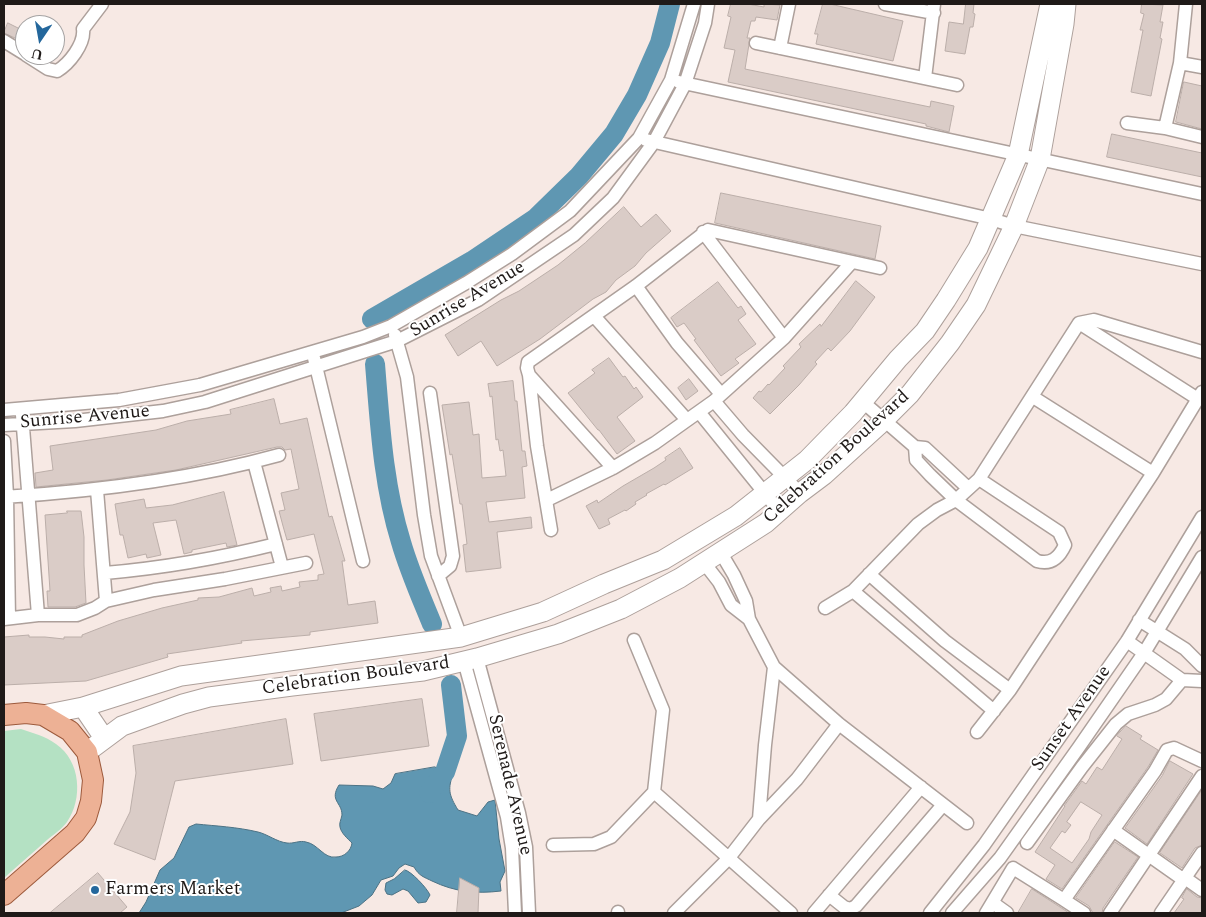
<!DOCTYPE html>
<style>
body{margin:0}
#map{position:relative;width:1206px;height:917px;overflow:hidden;background:#f7e9e4;font-family:Spectral,serif}
canvas{display:block}
.frame{position:absolute;inset:0;border:5px solid #1f1a18;pointer-events:none}
.north{position:absolute;left:15px;top:15px;width:50px;height:50px;box-sizing:border-box;background:#fff;border:1px solid #a5a3a3;border-radius:50%;rotate:192deg;font-size:14px;font-weight:700;line-height:20px;text-align:center;color:#1f1a18}
.north::after{content:'';display:block;margin:auto;width:18px;height:22px;background:#24679c;clip-path:polygon(50% 0,100% 100%,50% 72%,0 100%)}
</style>
<div id="map">
<canvas width="1206" height="917"></canvas>
<div class="frame"></div>
<div class="north">U</div>
</div>
<script>
const g = document.querySelector('canvas').getContext('2d');
g.lineJoin = 'round';
function fill(path, color) {
  g.fillStyle = color;
  g.fill(path, 'evenodd');
}
function strokePath(path, color, width, dash) {
  g.strokeStyle = color;
  g.lineWidth = width;
  g.lineCap = dash ? 'butt' : 'round';
  g.setLineDash(dash || []);
  g.stroke(path);
}
function write(font, color, halo, rows, align = 'center') {
  g.font = font + ' Spectral,serif';
  g.lineWidth = 4;
  g.setLineDash([]);
  g.textBaseline = 'middle';
  g.strokeStyle = halo;
  g.fillStyle = color;
  for (const [text, x, y, turn = 0] of rows) {
    g.save();
    g.translate(x, y);
    g.rotate((+turn || 0) * Math.PI / 180);
    g.textAlign = isNaN(turn) ? turn : align;
    if (halo) g.strokeText(text, 0, 0);
    g.fillText(text, 0, 0);
    g.restore();
  }
}
fill(new Path2D(`
 M21,729c12,4 24,7 35,15 25,17 27,55 11,78 -5,7 -14,13 -20,18 -14,13 -29,25 -43,38v-147z`), '#b4e1c3');
const water = new Path2D(`
 M435,767l10,5h9c-7,17 -5,23 4,38l19,6 11,-14 7,-2 4,39 6,32 -5,11 1,9c-25,3 -46,1 -69,-10 -8,-4 -13,-5 -18,-14l-9,-3 -6,4 -6,8 -12,4 -9,15 -13,11 -18,7h-202l7,-11 14,-32 14,-12 15,-31 7,-3c20,2 41,3 62,8 9,2 19,10 29,11 6,1 13,-3 19,-1 12,2 18,17 30,15 8,0 15,-6 16,-14 -4,-4 -11,-10 -12,-16 -1,-4 1,-7 2,-12 0,-13 -13,-14 -3,-30l34,1 10,3 8,-6 4,-9z
 M405,870c6,1 22,18 25,25l-4,7 -8,1 -10,-12 -5,-2 -11,6 -5,-1 -2,-4 1,-7 8,-4z`);
fill(water, '#5f97b2');
strokePath(water, '#4c7284', 1);
strokePath(new Path2D(`
 M372,319l100,-58 64,-43 43,-42 35,-42 23,-39 23,-52 10,-39
 M375,364c5,60 8,120 26,178 8,28 20,55 31,82
 M429,793l16,-21 12,-36 -6,-51`), '#5f97b2', 20);
const building = new Path2D(`
 M731,4h17l16,3v-3l16,1 -3,15 -21,-3 -1,4h-4l-4,17h3l-5,31 185,38 1,-6 23,5 -5,26 -23,-6v-2l-198,-42 7,-32 -11,-2 7,-31 -3,-1z
 M823,4h7l73,17 -10,40 -77,-17 2,-10h-3z
 M966,4h8l-1,9 2,1 -2,13h-3l-5,27 -20,-3 4,-29 14,2z
 M1142,4l21,1 -3,17h3l-3,16 2,1 -11,57 -20,-4 12,-62h-3l4,-16 -3,-1z
 M8,23l12,6 -5,9 -11,-5z
 M1184,82l18,4v43l-26,-7z
 M1112,134l90,19v24l-95,-20z
 M721,193l160,33 -6,33 -160,-36z
 M624,207l17,20 15,-13 15,17 -25,22 -11,13 -19,14 -10,12 -13,7 -53,40 -43,27 -16,-25 -23,15 -13,-21 56,-35 18,-9 39,-26 27,-22z
 M856,281l19,16 -25,34 -19,20 -3,-3 -13,14 2,2 -18,21 -29,29 -17,-16 6,-7 2,1 7,-8 1,1 16,-17 -2,-2 18,-19 -2,-3 21,-20 1,2z
 M718,282l20,26 3,-2 5,8 -8,6 18,24 -21,15 4,4 -18,13 -27,-36 2,-1 -12,-16 -7,4 -6,-9z
 M609,358l14,19 2,-1 9,13 2,-2 7,10 -26,20 18,24 -18,13 -18,-24h-1l-30,-37 27,-20 -3,-3z
 M689,379l9,12 -12,9 -8,-12z
 M513,381l2,20h2l5,50h3l2,15 -5,1 3,31 -39,4 3,20 42,-5 1,11 -35,4 4,36 -35,4 -3,-27 4,-1 -5,-40h-2l-8,-50 -2,1 -8,-50 27,-3 4,33 6,-1 3,44 24,-2 -3,-26 -3,1 -2,-12 -2,1 -4,-44 -2,1 -2,-13z
 M274,399l6,25 27,-6 22,99 3,-1 13,45h-3l6,44 27,-4 3,22 -68,9v3l-69,6 1,2 -75,11 1,3 -82,24 -82,4v-48l25,-2v2h16l19,2v-2h18v-2l36,-14 44,-13 36,-8v-2l21,-1 33,-9 2,8 17,-4 -1,-4 11,-2 1,5 18,-4 -1,-5 19,-2v-5l6,-1 -10,-40 -27,6 -4,-14 -4,-15 6,-1 -4,-17 18,-4 -8,-40 -6,1 -3,-3h-5l-101,23 -69,10 -71,7 -1,-14 18,-3 -3,-24 106,-16 31,-9 44,-7 -1,-4z
 M680,448l13,20 -28,17 -1,-1 -18,10 1,1 -12,7 1,2 -10,7 -1,-1 -17,9 2,5 -11,5 -13,-23 11,-6 1,3 25,-17 31,-18 12,-8 -1,-2z
 M224,492l13,53 -10,2 -1,-4 -34,7v2l-8,2 -8,-34 -23,3 8,32 -14,3 -1,-4 -18,4 -5,-23h-3l-5,-31 29,-5 2,9 26,-3z
 M67,511h14l3,26v28l2,38 -11,4h-27l-1,-16h3l-5,-76 22,-2z
 M422,699l7,47 -108,15 -7,-47z
 M286,719l7,45 -118,17 -20,79 -41,-16 16,-32 6,-39 -3,-27z
 M1126,726l16,10 -2,3 18,11 -10,17 -86,122 -16,-10 9,-14 -20,-13 30,-46h-1l18,-25 4,3 11,-17 5,3 20,-31 -5,-3zM1081,802l21,13 -11,17 -2,7 -17,24 -22,-15 12,-17 3,2 6,-8 -4,-3z
 M1170,761l23,13 -46,70 -22,-16 37,-52z
 M1202,790v55l-7,3 -13,20 -22,-15z
 M1115,842l23,15 -35,51 -1,5h-9l-4,-7 -13,-8z
 M98,873l29,34 -7,6h-70z
 M460,878l19,10 -1,25h-21z
 M1032,889l28,18 9,6h-51z
 M1187,889l10,8 5,1v15h-28l10,-14 -2,-1z`);
fill(building, '#daccc7');
strokePath(building, '#bbaea9', 1);
const street = new Path2D(`
 M885,4l49,9
 M4,41l21,13
 M756,43l201,42
 M780,48l9,-44
 M26,55l22,14 9,2c12,-7 28,-27 26,-42l19,-25
 M1180,63l22,4
 M925,78l9,-74
 M679,82l523,112
 M1127,123l38,5 37,9
 M1165,128l15,-65 6,-59
 M646,140l345,79 23,7 188,38
 M703,232l81,106
 M636,286l41,57 44,51
 M594,316l93,104
 M1079,323l119,76
 M1079,323l15,-3 108,32
 M395,335l12,42 17,138 7,41 30,81
 M314,358l49,203
 M529,375l84,93
 M430,393l23,163 -3,10 -12,10
 M1033,397l120,76
 M714,401l29,34 57,58
 M863,402l52,45
 M4,410l115,-10 81,-15 163,-48 28,-11 75,-43 46,-29 58,-43 69,-73 32,-58 23,-76
 M699,412l81,100
 M22,415l16,200
 M4,425l71,-4 88,-10 42,-9 192,-61 81,-41 96,-65 39,-37 41,-56 31,-58 20,-61 3,-19
 M4,441l3,55 2,122
 M254,462l28,105
 M968,488l-43,-40 -10,-1 1,13 14,15 26,25 81,61c14,4 22,-3 28,-16l-6,-13 -80,-53
 M97,490l9,111
 M4,497c93,-6 185,-17 275,-42
 M547,500l66,-32 42,-25 59,-42 70,-63 67,-75
 M551,530l-14,-84 -8,-71 -2,-7 1,-6 108,-76 72,-56 172,38
 M721,553l13,22 12,26 3,18 25,48 65,57 128,99
 M705,564l14,18 12,23 18,14
 M105,573c58,-5 115,-15 171,-29
 M869,574l76,67 65,49
 M853,591l141,120
 M825,608l28,-17 65,-67 19,-14 19,-10 23,-21 100,-156
 M4,619l34,-4h39l18,-7 11,-7 48,-11 71,-11 81,-16
 M1139,620l46,29 17,17
 M1127,641l55,39 20,1
 M477,658l42,155 7,34 3,66
 M464,661l43,156 5,31 3,65
 M977,732l33,-42 143,-217 49,-81
 M654,792l137,121
 M759,819l6,-74 9,-78
 M1113,830l71,50
 M1027,843l55,-76 34,-43 12,-10 27,-9 11,-6 16,-19
 M553,845l41,-1 17,-7 43,-45 9,-82 -29,-70
 M1185,878l17,12
 M829,895l15,12 6,2 6,-3 86,-100
 M993,903l14,10
 M618,913v-1
 M674,913l54,-54 31,-40 38,-40 42,-55
 M814,913l107,-126
 M930,913l54,-68 143,-204 75,-124
 M952,913l48,-55 79,-111 65,-94 58,-96
 M986,913l27,-45 51,32
 M1084,913l-20,-13 91,-129 12,-21 7,-2 28,13
 M1110,913l92,-137
 M1161,913l41,-60`);
const secondary = new Path2D(`
 M83,707l21,31
 M43,715l40,-8 98,-31 280,-39 82,-25 61,-28 59,-24 73,-44 71,-56 46,-47 45,-54 27,-28 21,-31 32,-52 40,-93 32,-151
 M87,752l35,-26 61,-22 26,-7 83,-11 131,-15 54,-13 81,-24 63,-25 59,-31 86,-55 34,-30 24,-18 54,-49 32,-32 40,-51 26,-38 38,-79 26,-67 24,-135 2,-20`);
const primary = new Path2D(`
 M4,715l22,-2 17,2 27,16 17,21 6,28 -2,21 -5,17 -11,15 -71,62`);
strokePath(street, '#ada09b', 15);
strokePath(secondary, '#ada09b', 21);
strokePath(primary, '#9d5a3c', 22);
strokePath(street, '#fff', 12);
strokePath(secondary, '#fff', 19);
strokePath(primary, '#edb195', 20);
for (const [x, y, r, color] of [
 [95,890,5,"#24679c"]
]) {
  const dot = new Path2D();
  dot.arc(x, y, r, 0, 2 * Math.PI);
  g.fillStyle = color;
  g.fill(dot);
  strokePath(dot, '#fff', 2);
}
write('19px', '#1f1a18', '#fff', [
 ["Sunrise Avenue",468,300,-31],
 ["Sunrise Avenue",85,418,-5],
 ["Celebration Boulevard",837,458,-42],
 ["Celebration Boulevard",356,677,-8],
 ["Sunset Avenue",1072,719,-55],
 ["Serenade Avenue",509,785,77]
]);
write('19px', '#1f1a18', '#fff', [
 ["Farmers Market",105,890]
], 'left');
</script>
